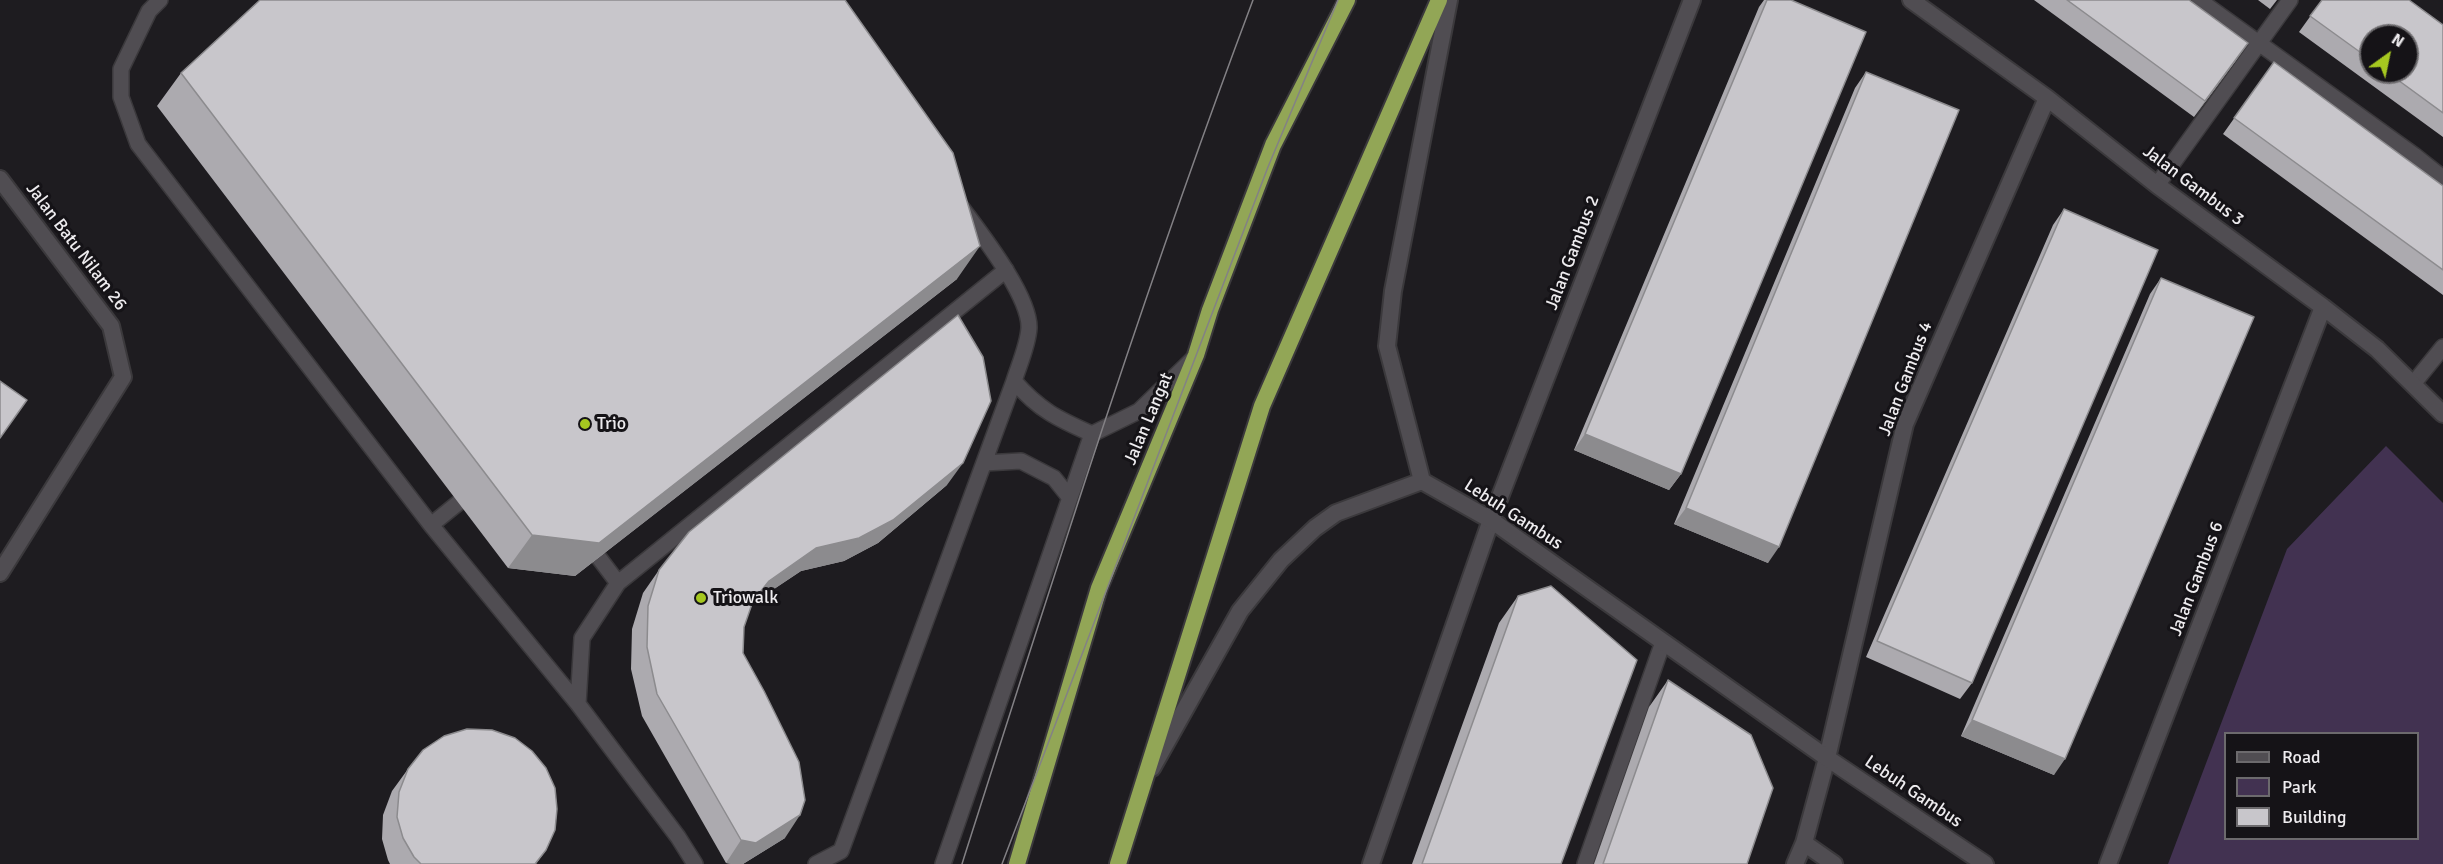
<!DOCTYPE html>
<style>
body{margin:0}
#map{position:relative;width:2443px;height:864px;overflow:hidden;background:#1e1c20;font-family:Signika,sans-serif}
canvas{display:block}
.legend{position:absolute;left:2224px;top:732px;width:195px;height:108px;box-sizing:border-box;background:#151317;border:2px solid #6c6a6d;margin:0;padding:8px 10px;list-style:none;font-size:18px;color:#eeecef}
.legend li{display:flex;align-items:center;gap:12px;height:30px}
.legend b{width:30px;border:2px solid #6c6a6d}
.north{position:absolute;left:2359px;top:24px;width:60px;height:60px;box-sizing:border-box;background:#151317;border:2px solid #6c6a6d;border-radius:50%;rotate:33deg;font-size:16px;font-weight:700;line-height:24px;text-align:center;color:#eeecef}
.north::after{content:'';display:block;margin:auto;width:21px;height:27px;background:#a6c820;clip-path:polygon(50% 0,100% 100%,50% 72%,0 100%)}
</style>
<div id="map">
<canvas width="2443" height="864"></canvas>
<ul class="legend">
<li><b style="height:8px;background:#504d52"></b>Road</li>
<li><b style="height:16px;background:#423251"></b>Park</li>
<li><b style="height:16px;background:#c8c6cb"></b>Building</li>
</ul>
<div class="north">N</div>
</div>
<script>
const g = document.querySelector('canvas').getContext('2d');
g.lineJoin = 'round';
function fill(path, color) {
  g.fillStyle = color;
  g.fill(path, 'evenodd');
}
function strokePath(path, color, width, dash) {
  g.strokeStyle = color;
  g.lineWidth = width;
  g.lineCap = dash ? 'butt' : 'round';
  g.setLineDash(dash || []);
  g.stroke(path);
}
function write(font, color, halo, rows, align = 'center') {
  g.font = font + ' Signika,sans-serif';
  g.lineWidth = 6;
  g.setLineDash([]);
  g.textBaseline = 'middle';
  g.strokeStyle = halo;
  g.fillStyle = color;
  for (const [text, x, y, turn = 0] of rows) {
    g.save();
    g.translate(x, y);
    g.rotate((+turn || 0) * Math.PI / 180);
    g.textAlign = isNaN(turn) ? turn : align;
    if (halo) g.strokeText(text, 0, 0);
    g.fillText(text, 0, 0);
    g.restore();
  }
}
fill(new Path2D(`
 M2386,446l57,57v361h-275l119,-315zM2226,734h192v104h-192z`), '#423251');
const service = new Path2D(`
 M160,0l-11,11 -28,58v28l17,47 293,381 147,179 100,133 17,27
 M2199,0l215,155 29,23
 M2157,185l133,-185
 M962,208c19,26 68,88 67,120 -1,17 -10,37 -15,53 25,29 44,38 78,53l47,-23 56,-54
 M2413,384l30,-37
 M984,463l37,-2 33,17 16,20
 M431,525l42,-34
 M587,542l31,41
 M578,704l4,-66 36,-55 388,-313
 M816,864l25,-13 173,-470
 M943,864l149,-430
 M1585,864l78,-222`);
const minor = new Path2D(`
 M1911,0l136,98 110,87 166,122 54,42 66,65
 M0,179l111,147 12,51 -123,196
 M1804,843l30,21
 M1371,864l120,-344 201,-520
 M1795,864l9,-21 23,-85 78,-334 142,-326
 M2108,864l215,-557`);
const tertiary = new Path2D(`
 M1449,0l-56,291 -6,55 35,135 69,39 336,238 158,106
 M1152,768l88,-157 41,-51 34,-32 21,-15 86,-32`);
const trunk = new Path2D(`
 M1017,864l82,-276 97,-233 14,-45 63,-165 74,-145
 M1118,864l144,-458 177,-406`);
strokePath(service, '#3b393c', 18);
strokePath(minor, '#3b393c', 20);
strokePath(tertiary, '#3b393c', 20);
strokePath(trunk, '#3b393c', 20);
strokePath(service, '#504d52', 15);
strokePath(minor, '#504d52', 16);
strokePath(tertiary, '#504d52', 16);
strokePath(trunk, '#92a656', 16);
strokePath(new Path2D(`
 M962,864c92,-289 184,-580 291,-864
 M1002,864l266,-697 70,-167`), '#838185', 1.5);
fill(new Path2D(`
 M1764,0h27l-110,474 -12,16 -95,-40 185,-443z
 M2034,0h155l48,59 -43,58z
 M2258,0h19l-7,9z
 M2322,0l121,25v112l-144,-105zM2371,36l36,36h-36z
 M2274,62l169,124v109l-220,-161z
 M1866,72l-98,491 -94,-39 181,-436z
 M181,73l776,206 -382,297 -67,-8 -351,-462z
 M2064,209l-92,474 -12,16 -94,-42 187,-432z
 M2161,278l-107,497 -93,-39 189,-442z
 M947,485l-69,58 -34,18 -43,10 -48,32 -2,3 -7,21 -1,26 42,185 -42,26h-11l-6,-1 -84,-147 -11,-47 1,-40 11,-36 16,-23z
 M1518,596l43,268h-149l87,-241z
 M1668,680l79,184h-153l55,-157z
 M408,769l138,81 -10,14h-146l-2,-4 -6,-21 1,-24 9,-24z`), '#acaaaf');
fill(new Path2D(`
 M2248,43l-11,16 -43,58 11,-16z
 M980,246l-23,33 -382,297 -67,-8 24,-33z
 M1585,434l96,40 -12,16 -95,-40z
 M963,463l-16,22 -69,58 -34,18 -43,10 -48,32 -16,21 16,-23 16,-20 47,-33z
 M1686,508l93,39 -11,16 -94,-39z
 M1972,720l93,39 -11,16 -93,-39z
 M800,815l-15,23 -42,26h-11l-6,-1 15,-23z`), '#8c8b8e');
const building = new Path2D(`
 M260,0h585l108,153 27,93 -381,297 -67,-8 -351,-462z
 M1767,0h24l75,32 -185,442 -96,-40z
 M2067,0h122l59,43 -43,58z
 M2322,0h87l34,25v88l-56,-41h20v-36h-36v24l-61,-44z
 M2274,62l169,124v84l-209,-152z
 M1866,72l93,38 -180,437 -93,-39z
 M2064,209l94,41 -186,433 -95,-42z
 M2161,278l93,39 -189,442 -93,-39z
 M958,315l25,42 8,44 -28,62 -70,57 -34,18 -43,10 -47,33 -16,20 -9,26 -1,26 21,38 35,71 6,38 -5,15 -44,28 -15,-3 -84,-146 -10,-47 1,-41 11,-36 30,-38z
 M0,381l27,19 -27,38z
 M1551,586l86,74 -76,204h-139l96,-268z
 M1668,680l83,55 22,53 -26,76h-144z
 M467,729l25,1 23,8 17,13 14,17 9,20 2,21 -2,21 -9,20 -11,14h-114l-7,-7 -11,-19 -6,-21 2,-25 9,-23 15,-19 21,-14z`);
fill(building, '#c8c6cb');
strokePath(building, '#8c8b8e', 1.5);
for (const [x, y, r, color] of [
 [585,424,6,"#a6c820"],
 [701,598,6,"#a6c820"]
]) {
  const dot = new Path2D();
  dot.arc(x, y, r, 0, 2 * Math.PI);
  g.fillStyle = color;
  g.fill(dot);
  strokePath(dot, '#151317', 2);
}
write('18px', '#eeecef', '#151317', [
 ["Jalan Gambus 3",2193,186,37],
 ["Jalan Batu Nilam 26",76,247,53],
 ["Jalan Gambus 2",1573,253,-69],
 ["Jalan Gambus 4",1906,379,-69],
 ["Jalan Langat",1149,419,-67],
 ["Lebuh Gambus",1513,515,33],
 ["Jalan Gambus 6",2197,579,-69],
 ["Lebuh Gambus",1913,792,34]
]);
write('18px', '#eeecef', '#151317', [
 ["Trio",597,424],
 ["Triowalk",713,598]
], 'left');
</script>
